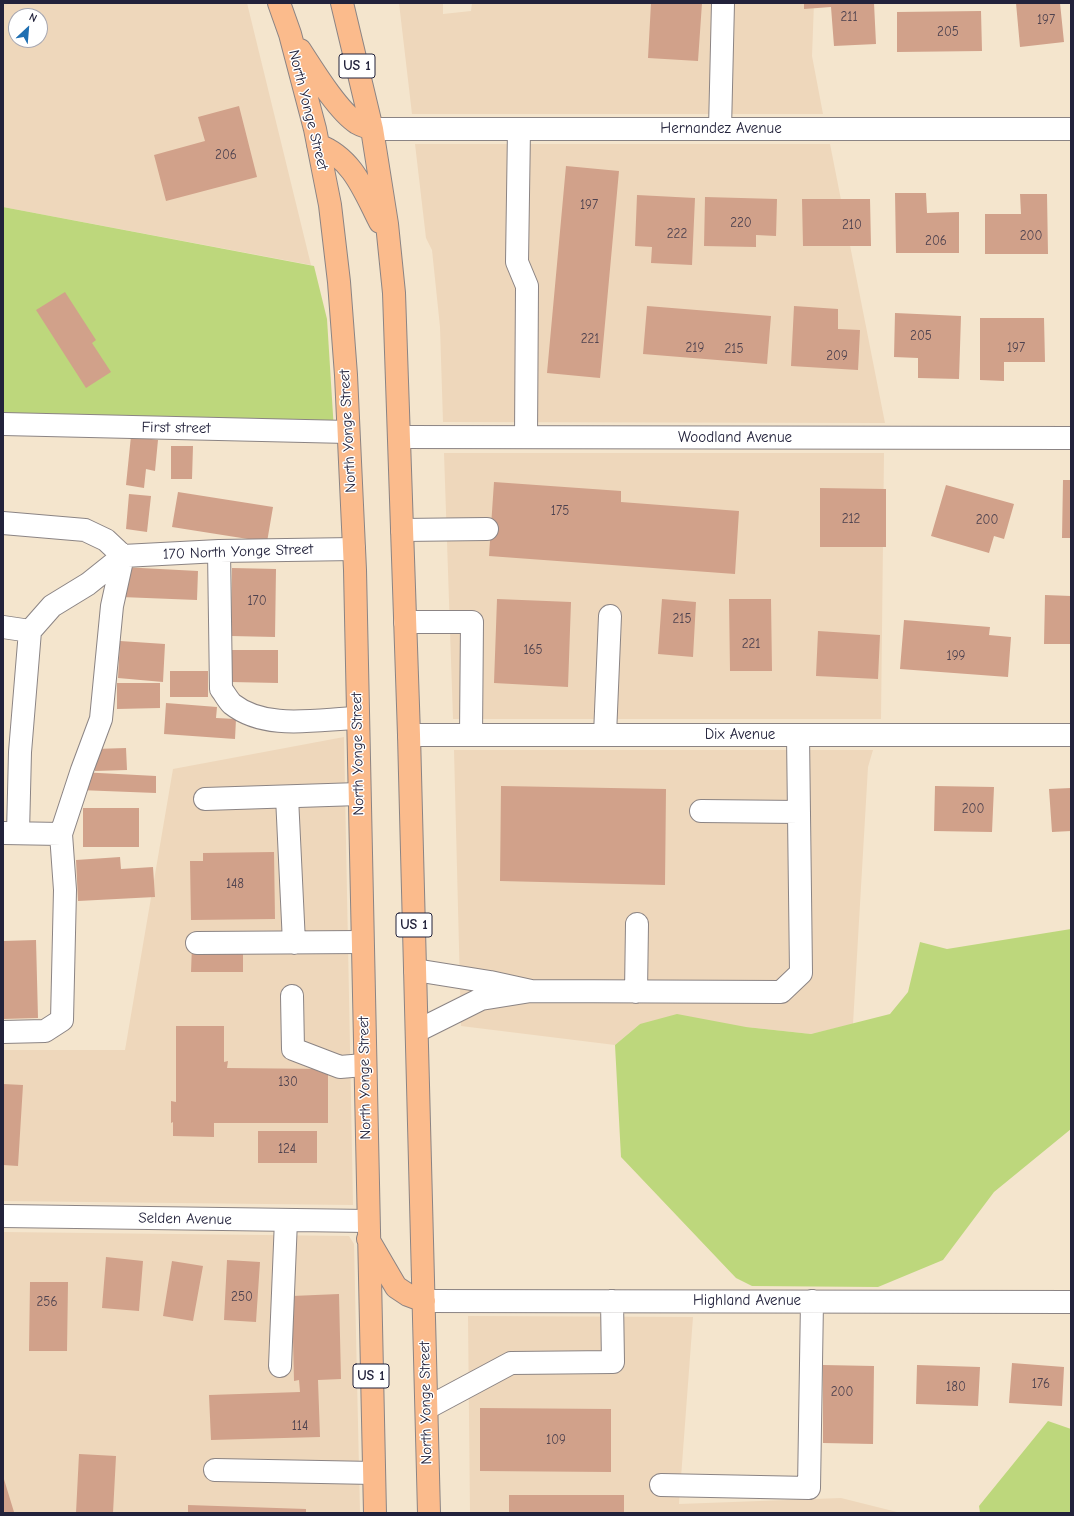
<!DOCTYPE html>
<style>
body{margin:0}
#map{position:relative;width:1074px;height:1516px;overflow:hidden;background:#f4e5cd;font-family:"Comic Neue",sans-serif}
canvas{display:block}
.frame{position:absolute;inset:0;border:4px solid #22223b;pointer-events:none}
.north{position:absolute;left:8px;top:8px;width:40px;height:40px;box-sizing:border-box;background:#fff;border:1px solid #a7a7b1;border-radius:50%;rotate:26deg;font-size:11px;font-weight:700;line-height:16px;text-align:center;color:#22223b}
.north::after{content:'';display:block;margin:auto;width:14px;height:18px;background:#1f6fb2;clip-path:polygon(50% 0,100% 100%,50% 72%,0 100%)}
</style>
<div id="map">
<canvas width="1074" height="1516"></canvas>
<div class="frame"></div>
<div class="north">N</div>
</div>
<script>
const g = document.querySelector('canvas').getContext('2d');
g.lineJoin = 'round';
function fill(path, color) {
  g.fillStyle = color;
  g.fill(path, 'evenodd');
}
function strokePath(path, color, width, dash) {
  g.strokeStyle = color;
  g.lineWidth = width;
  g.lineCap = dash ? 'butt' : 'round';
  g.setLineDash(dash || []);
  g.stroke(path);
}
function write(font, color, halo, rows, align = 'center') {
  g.font = font + ' "Comic Neue",sans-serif';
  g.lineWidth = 3;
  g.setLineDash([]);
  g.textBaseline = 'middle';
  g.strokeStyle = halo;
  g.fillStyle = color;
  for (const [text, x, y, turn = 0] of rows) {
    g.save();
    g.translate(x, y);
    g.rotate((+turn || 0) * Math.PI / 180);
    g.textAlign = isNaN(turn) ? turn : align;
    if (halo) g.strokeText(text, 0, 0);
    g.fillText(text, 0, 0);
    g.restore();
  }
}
fill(new Path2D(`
 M3,3h244l64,262 -308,-58zM16,16h24v24h-24z
 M399,3h44v11l28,-3 1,-8h342l-2,53 11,58h-411z
 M415,144h415l55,279 -442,-1 -3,-95 -8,-77 -6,-12z
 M444,453h440l-3,266h-428z
 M344,737l9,468 -350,-4v-151h122l48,-281z
 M454,750h419l-5,17 -15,257 -42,10 -65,-7 -106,-3 -25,21 -154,-19z
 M3,1232l346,4 5,8 6,269h-357z
 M468,1316l225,1 -14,187 162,-6 60,15h-431z`), '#eed7bb');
fill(new Path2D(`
 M3,207l311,59 13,53 7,112 -331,-7z
 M1071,929v200l-77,63 -51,68 -65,27 -126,-1 -16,-8 -115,-121 -6,-112 25,-21 37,-10 69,13 65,7 79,-20 18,-22 12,-50 27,7z
 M1048,1421l23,8v84h-91l-1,-7z`), '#bdd77c');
fill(new Path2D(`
 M651,3h51l-4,58 -50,-3z
 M804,3h70l2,41 -42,2 -3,-39 -27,2z
 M1016,3h44l4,39 -44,5z
 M981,11l1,40 -85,1v-40z
 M239,106l18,71 -91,24 -12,-46 51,-14 -7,-24z
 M566,166l53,5 -19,207 -53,-5z
 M895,193h31l1,20 32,-1v41h-63z
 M1020,194h27l1,60h-63v-40h36z
 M637,195l58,3 -3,67 -41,-2 1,-16 -17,-1z
 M705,197l72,2 -1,37 -20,-1v12l-52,-1z
 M802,199h68l1,47h-68z
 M65,292l31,48 -4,3 19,29 -25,16 -50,-78z
 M647,306l124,10 -4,48 -124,-10z
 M794,306l44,3v20l22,1 -2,40 -67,-4z
 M895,313l66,3 -2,63 -41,-1v-20l-24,-1z
 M980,318h64l1,44h-41v19l-24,-1z
 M131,436l27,4 -3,31 -9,-2 -2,19 -18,-3z
 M171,446h22l-1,33h-21z
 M1063,480h8v58h-9z
 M494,482l127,9v11l118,9 -4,63 -246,-18z
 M946,485l68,19 -10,35 -10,-3 -5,17 -58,-17z
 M820,488l66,1v58h-66z
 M178,492l95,15 -6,35 -95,-15z
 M129,494l22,2 -4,36 -21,-3z
 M122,567l76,4 -1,29 -76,-3z
 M232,568l44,1 -1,68 -44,-1z
 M1045,595l26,1v48h-27z
 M497,599l74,3 -3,85 -74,-4z
 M662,599l34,3 -3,55 -35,-3z
 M729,599h42l1,72h-42z
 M904,620l86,7 -1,8 22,2 -3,40 -108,-8z
 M818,631l62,4 -2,44 -62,-3z
 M120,641l45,3 -2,38 -45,-4z
 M231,650h47v33l-47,-1z
 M170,671h38v26h-38z
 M117,683h43v25l-43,1z
 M166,703l51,4 -1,11 20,1 -1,20 -71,-5z
 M126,748l1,22 -32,1 -1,-22z
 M80,772l76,4v17l-77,-3z
 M501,786l165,3 -1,96 -165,-4z
 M935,786l59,1 -2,45 -58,-1z
 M1071,788v43l-19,1 -3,-43z
 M83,808h56v39h-56z
 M274,852l1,67 -84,1 -1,-59h13v-8z
 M120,857l1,12 32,-2 2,30 -77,4 -2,-41z
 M36,940l2,78 -35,1v-78z
 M192,946l51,1v25h-52z
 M176,1026h48v36l4,-1 -1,7 101,1v54h-114v14l-41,-1v-14l-2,1v-22l5,1z
 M3,1084l20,1 -5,81 -15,-1z
 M258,1131h59v32h-59z
 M106,1257l37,4 -4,50 -37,-3z
 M227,1260l33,2 -4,60 -32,-2z
 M172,1261l31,5 -10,55 -30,-5z
 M30,1282h38l-1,69h-38z
 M339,1294l2,85 -23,1 2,57 -109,3 -2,-45 91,-3 -1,-12 -5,1 -2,-85z
 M1012,1363l52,4 -2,39 -53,-3z
 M823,1365l51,1 -1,78 -50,-1z
 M917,1365l63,2 -2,39 -62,-2z
 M480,1408l131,1v63l-131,-1z
 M79,1454l37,2 -3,57h-37z
 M3,1476l11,36 -3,1h-8z
 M509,1495h115v18h-115z
 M188,1505l118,4v4h-118z`), '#d1a18a');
const minor = new Path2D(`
 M372,129h699
 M519,129l-2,133 10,24 -1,151
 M720,129l3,-126
 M3,424l345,8
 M400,437l671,1
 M3,523l82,7 21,10 17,16
 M402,530l85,-1
 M219,551l2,138c4,5 7,11 11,15 34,27 86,15 126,14
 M123,556l96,-5 135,-2
 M405,622h67l-1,112
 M3,627l27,4 -10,121 -2,81
 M30,631l22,-25 36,-22 35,-28
 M409,735h662
 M605,735l5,-119
 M287,797l7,146
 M205,799l154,-5
 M701,811l98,1
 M4,833l57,1
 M197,943l165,-1
 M415,970l75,12 41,9 -50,8 -64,32
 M531,991l250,1 20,-19 -3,-238
 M636,992l1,-68
 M292,996l1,53 47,18 24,-2
 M3,1032l42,-1 17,-11 3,-130 -4,-56 21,-64 19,-51 11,-113 11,-50
 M3,1216l365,5
 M424,1301l647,1
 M280,1366l6,-146
 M427,1408l84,-45 102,-1 -1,-61
 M215,1470l159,3
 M661,1485l148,3 3,-187`);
const major = new Path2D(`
 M279,3l11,31 25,95 15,76 9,77 7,93 9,195 20,943
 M342,3l30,126 15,95 7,69 15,442 20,778
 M300,50c13,20 38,61 57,73 5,3 10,4 15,6
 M318,145c35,13 46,46 62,77
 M368,1239l28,48 12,8 16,6`);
strokePath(minor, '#8b8484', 24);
strokePath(major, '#8b8484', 24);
strokePath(minor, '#fff', 22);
strokePath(major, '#fbbb8c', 22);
write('13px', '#4e424f', null, [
 ["211",849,17],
 ["197",1046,20],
 ["205",948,32],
 ["206",226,155],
 ["197",589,205],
 ["220",741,223],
 ["210",852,225],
 ["222",677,234],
 ["200",1031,236],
 ["206",936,241],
 ["205",921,336],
 ["221",590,339],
 ["219",695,348],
 ["197",1016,348],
 ["215",734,349],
 ["209",837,356],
 ["175",560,511],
 ["212",851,519],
 ["200",987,520],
 ["170",257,601],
 ["215",682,619],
 ["221",751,644],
 ["165",533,650],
 ["199",956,656],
 ["200",973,809],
 ["148",235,884],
 ["130",288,1082],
 ["124",287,1149],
 ["250",242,1297],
 ["256",47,1302],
 ["176",1041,1384],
 ["180",956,1387],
 ["200",842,1392],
 ["114",300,1426],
 ["109",556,1440]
]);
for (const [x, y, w] of [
 [357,66,36],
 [414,925,36],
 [371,1376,36]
]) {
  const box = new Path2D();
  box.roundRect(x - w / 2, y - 12, w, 24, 3);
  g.fillStyle = '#fff';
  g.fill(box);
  strokePath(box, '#22223b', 1);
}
write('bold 14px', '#22223b', null, [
 ["US 1",357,66],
 ["US 1",414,925],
 ["US 1",371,1376]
]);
write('15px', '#22223b', '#fff', [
 ["North Yonge Street",308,110,76],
 ["Hernandez Avenue",721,129],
 ["First street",176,428,1],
 ["North Yonge Street",348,431,-93],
 ["Woodland Avenue",735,438],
 ["170 North Yonge Street",238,552,-2],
 ["Dix Avenue",740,735],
 ["North Yonge Street",358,754,-91],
 ["North Yonge Street",365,1078,-91],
 ["Selden Avenue",185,1219,1],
 ["Highland Avenue",747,1301],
 ["North Yonge Street",426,1403,-91]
]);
</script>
